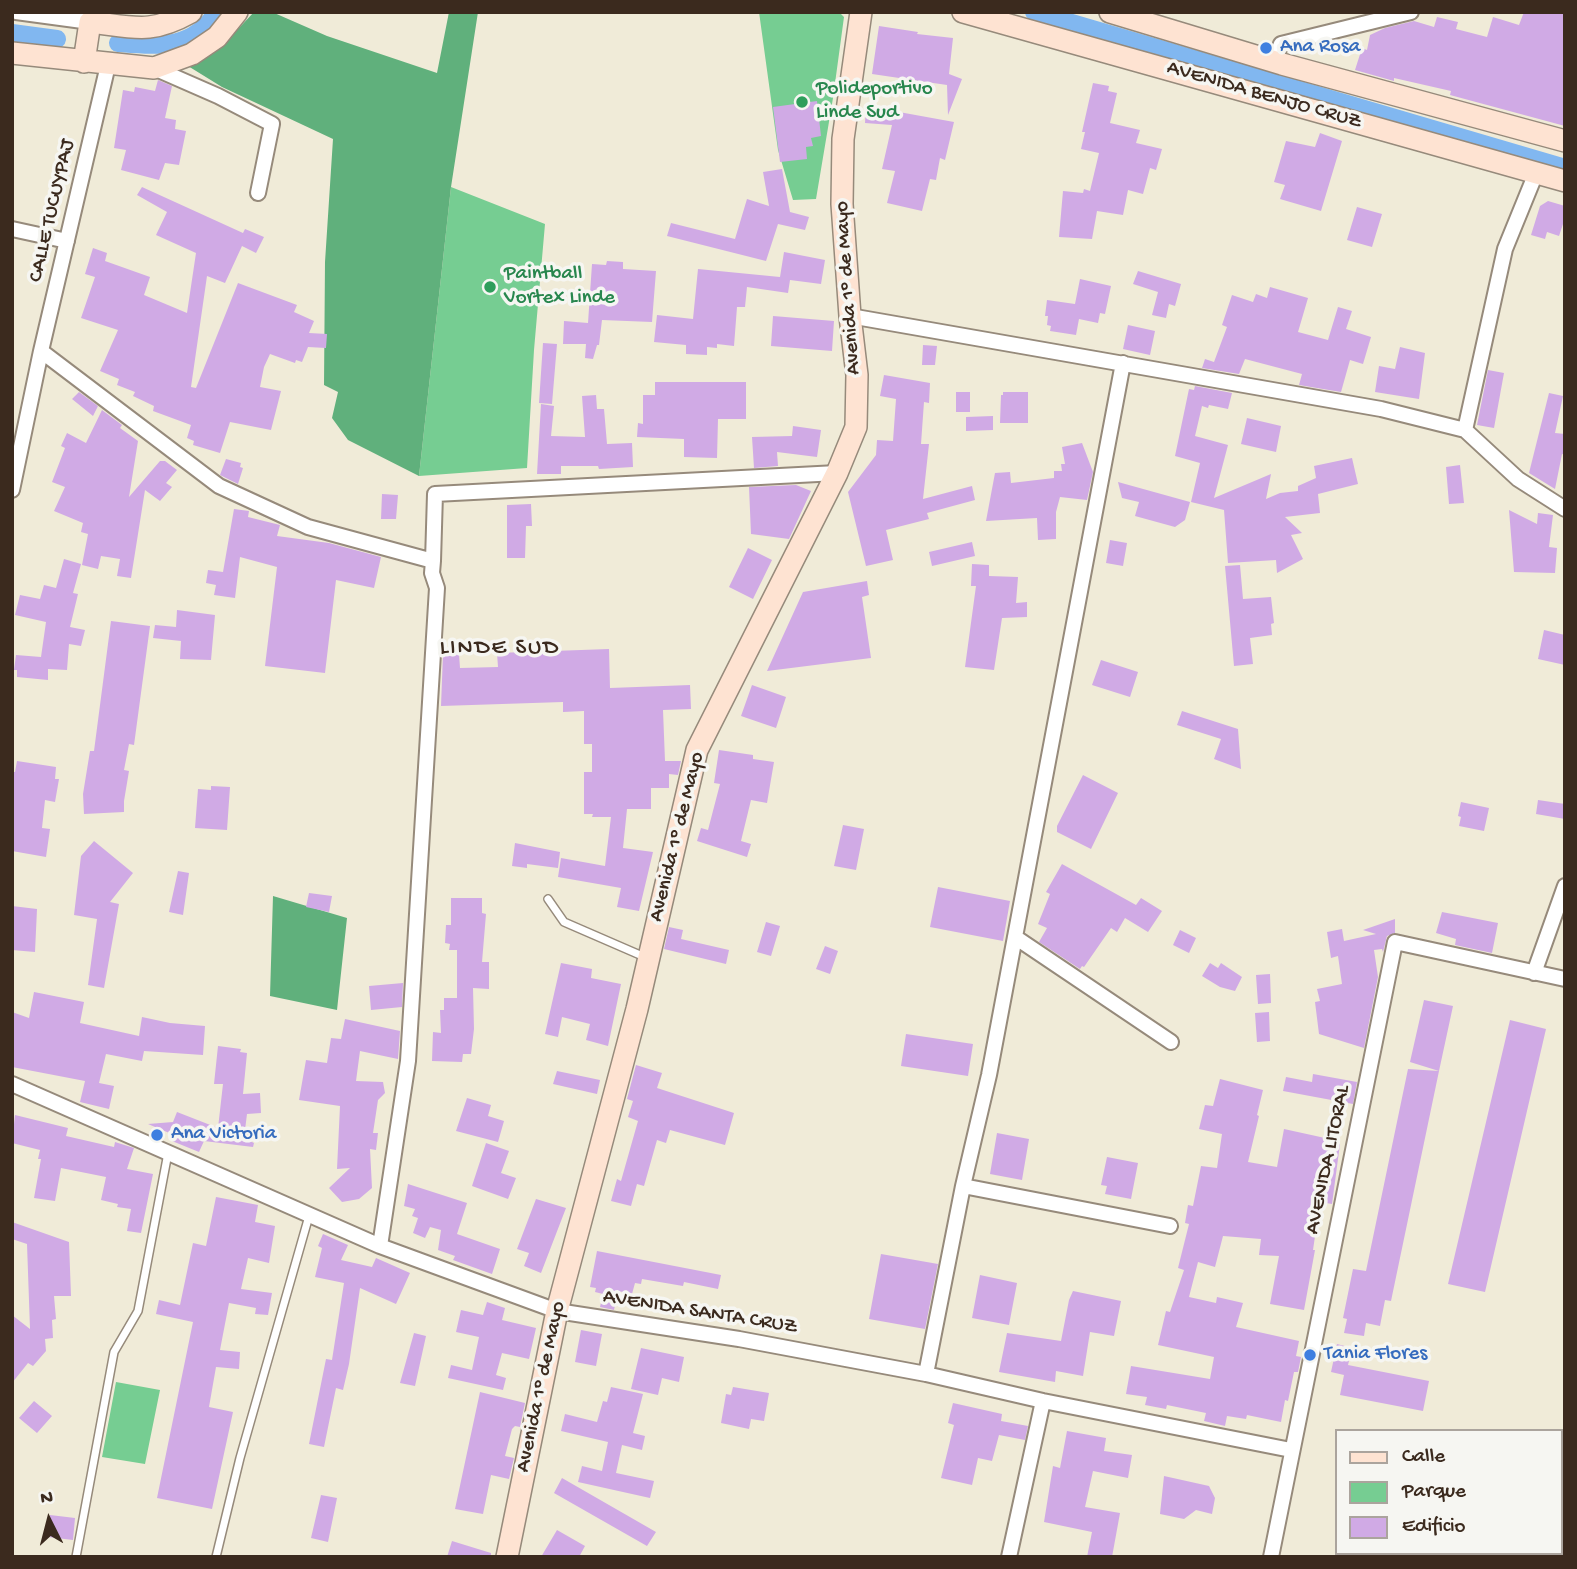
<!DOCTYPE html>
<meta charset="utf-8">
<style>
body{margin:0}
#map{position:relative;width:1577px;height:1569px;overflow:hidden;background:#f0ebd8;font-family:"Gochi Hand",sans-serif}
canvas{display:block}
.frame{position:absolute;inset:0;border:14px solid #3b2a1e;pointer-events:none}
.legend{position:absolute;left:1335px;top:1429px;width:228px;height:126px;box-sizing:border-box;background:#f6f6f2;border:2px solid #aba49d;margin:0;padding:9px 12px;list-style:none;font-size:21px;color:#3b2a1e}
.legend li{display:flex;align-items:center;gap:14px;height:35px}
.legend b{width:35px;border:2px solid #aba49d}
.north{position:absolute;left:14px;top:1485px;width:70px;height:70px;-webkit-text-stroke:5px #f6f6f2;paint-order:stroke;rotate:354deg;font-size:19px;font-weight:700;line-height:28px;text-align:center;color:#3b2a1e}
.north::after{content:'';display:block;margin:auto;width:24px;height:32px;background:#3b2a1e;clip-path:polygon(50% 0,100% 100%,50% 72%,0 100%)}
</style>
<div id="map">
<canvas width="1577" height="1569"></canvas>
<div class="frame"></div>
<ul class="legend">
<li><b style="height:9px;background:#fee3d2"></b>Calle</li>
<li><b style="height:19px;background:#76cd92"></b>Parque</li>
<li><b style="height:19px;background:#d0aae5"></b>Edificio</li>
</ul>
<div class="north">N</div>
</div>
<script>
const g = document.querySelector('canvas').getContext('2d');
g.lineJoin = 'round';
function fill(path, color) {
  g.fillStyle = color;
  g.fill(path, 'evenodd');
}
function strokePath(path, color, width, dash) {
  g.strokeStyle = color;
  g.lineWidth = width;
  g.lineCap = dash ? 'butt' : 'round';
  g.setLineDash(dash || []);
  g.stroke(path);
}
function write(font, color, halo, rows, align = 'center') {
  g.font = font + ' "Gochi Hand",sans-serif';
  g.lineWidth = 7;
  g.setLineDash([]);
  g.textBaseline = 'middle';
  g.strokeStyle = halo;
  g.fillStyle = color;
  for (const [text, x, y, turn = 0] of rows) {
    g.save();
    g.translate(x, y);
    g.rotate((+turn || 0) * Math.PI / 180);
    g.textAlign = isNaN(turn) ? turn : align;
    if (halo) g.strokeText(text, 0, 0);
    g.fillText(text, 0, 0);
    g.restore();
  }
}
fill(new Path2D(`
 M759,12h80l5,5 -11,81 -17,101 -23,1 -15,-50z
 M451,187l94,37 -11,126 -7,118 -108,8z
 M116,1382l44,8 -15,74 -43,-7z`), '#76cd92');
fill(new Path2D(`
 M254,12h18l55,24 110,37 12,-61h29l-27,175 -32,289 -71,-36 -16,-22 6,-26 -14,-7 1,-123 8,-123 -111,-52 -34,-21 35,-21z
 M273,896l74,22 -10,92 -67,-14z`), '#60b07c');
strokePath(new Path2D(`
 M1034,12l531,156
 M12,33l45,6
 M118,43c41,3 74,7 99,-31`), '#81b7f0', 18);
fill(new Path2D(`
 M1524,12h41v114l-115,-31 1,-4 -57,-13v3l-39,-11 7,-22 5,2 3,-15 15,-7 29,-7 20,6 3,-10 21,5 -2,7 31,8 6,-20 26,8z
 M879,26l39,6 -1,2 36,4 -4,36 13,5 -14,36 -1,-30 -75,-11z
 M158,80l14,6 -7,32 11,2 -1,9 11,2 -7,34 -14,-2 -6,17 -38,-10 5,-20 -12,-2 9,-58 11,2 1,-5 20,4z
 M1093,83l16,3 -1,5 9,2 -7,30 30,7 -4,13 26,6 -6,21 -6,-2 -7,26 -15,-4 -5,25 -26,-4 -5,28 -33,-2 4,-46 20,2 1,-4 6,2 9,-38 -18,-4 4,-17h-3z
 M817,101l4,35 -10,2 2,8 -7,1 1,12 -27,3 -7,-55z
 M866,106l88,16 -9,38 -5,-2 -4,22 -6,-1 -8,32 -35,-8 8,-32 -13,-2 10,-44 -27,-2z
 M1320,133l22,8 -21,70 -41,-12 5,-14 -11,-3 12,-41 29,6z
 M782,169l8,43 19,5 -4,13 -27,-6 -12,37 -99,-25 4,-13 64,16 12,-40 22,7 -6,-34z
 M142,187l101,46 2,-4 19,8 -8,16 -14,-7 -17,37 -18,-7 -16,111 5,1 42,-105 59,22 -3,7 20,9 -5,12 18,1 -1,14 -18,-1 -6,15 -6,-2 -1,3 -25,-9 -6,13 -4,20 21,4 -10,39 -41,-8 -10,31 -27,-8 1,-4 -7,-3 4,-13 -38,-14 1,-5 -21,-10 2,-4 -18,-7 2,-6 -19,-8 18,-41 -37,-12 14,-41 -10,-3 8,-26 14,5 -2,8 45,16 -6,18 43,18 9,-60 -40,-18 11,-23 -30,-17z
 M1548,201l17,5v12l-6,18 -12,-4 -2,7 -14,-4 9,-29z
 M1357,207l25,7 -10,33 -25,-7z
 M784,252l41,8 -4,24 -31,-4 -2,13 -41,-6 -2,20h-8l-3,39 -17,-2v4l-10,-1v8l-21,-1v-9l-32,-3 3,-27 36,4 5,-50 82,8z
 M607,261l16,1v7l33,2 -4,51 -50,-2 -3,25h-2l-4,14 -8,-1 1,-14h-23l1,-23 24,2 4,-59 14,1z
 M1138,271l43,13 -6,22 -6,-2 -3,14 -14,-3 6,-23 -25,-8z
 M1080,279l31,7 -6,28 -5,-1 -2,10 -19,-4 -3,16 -26,-4 1,-5 -4,-1 1,-9h-3l2,-16 28,4z
 M1270,287l38,11 -10,34 30,8 10,-33 14,4 -6,18 25,8 -8,27 -13,-4 -9,32 -42,-7 3,-11 -57,-15 -6,15 -37,-6 3,-9 9,3 13,-35 -5,-2 10,-30 21,7 3,-8 11,4z
 M773,316l61,5 -2,30 -61,-5z
 M1128,325l27,6 -5,24 -27,-6z
 M543,343l14,1 -5,60 -13,-1z
 M923,345l14,1 -2,19h-13z
 M1400,347l25,6 -6,46 -44,-7 4,-26 16,3z
 M1488,370l16,3 -10,55 -17,-3z
 M884,375l46,8 -1,20 -5,-1 -3,42h8l-6,55 49,-13 3,14 -48,13 2,6 -43,11 7,30 -27,6 -18,-74 28,-37 1,-15 16,1 3,-42 -16,-3z
 M655,382h91v37h-28l-1,39 -33,-1v-18l-47,-2 1,-14 5,1v-29h12z
 M1195,386l37,7 -4,16 -19,-4 -1,3 -6,-2 -7,30 33,9 -14,53 57,-24 -5,25 14,-6 18,-2v-5l18,-8 -2,-12 38,-8 6,26 -40,10 2,19 -35,4 17,16 -11,2 12,24 -26,14 -1,-13 -48,3 -4,-53 -33,-8 9,-39 -25,-7 14,-67 5,1z
 M79,392l19,14 -5,10 -21,-17z
 M956,392h14v20h-14z
 M1003,392h25v31h-28l1,-28h2z
 M1549,393l14,3 -8,37 10,1v21l-3,-1 -7,35 -26,-16z
 M596,395l1,14h7l3,35 25,-1 1,24 -34,2 -1,-3h-37v8h-24l4,-70 13,2 -3,30 34,1 -3,-41z
 M102,410l20,15 -2,3 18,13 -9,56 31,-36h5l12,9 -11,13 6,4 -12,14 -15,-11 -14,88 -14,-2 3,-17 -19,-3 -3,13 -16,-4 6,-31 -7,-2 2,-9 -29,-12 11,-24 -13,-5 13,-34 -4,-2 6,-13 19,10z
 M993,416v14l-27,1v-14z
 M1247,418l34,8 -5,26 -35,-8z
 M793,426l28,4 -4,27 -40,-5 1,14 -24,2 -2,-31 40,-1z
 M1082,443l11,29 -6,28 -27,-3 -4,15v27l-18,1 -1,-22 -51,3 9,-48 15,-1 1,11 43,-5v-7h8l-1,-7h4l-3,-17z
 M226,459l15,4 -1,4 3,1 -5,16 -18,-9z
 M1460,465l4,38 -15,1 -3,-37z
 M1118,482l72,20 -5,18 -10,7 -40,-11 4,-14 -17,-4z
 M796,485l15,6 -22,48 -38,-5 -2,-47z
 M382,494l16,1 -2,24h-15z
 M531,504l1,22h-6l-1,32h-18v-53z
 M234,509l15,2 -1,6 32,8 -3,11 52,7 52,14 -7,31 -38,-8 -11,93 -60,-7 12,-99 -37,-10 -5,41 -21,-3 2,-10 -10,-2 2,-13 15,2z
 M1509,510l28,14 1,-11 15,2 -4,32 8,1 -2,25 -41,-1z
 M1110,540l17,3 -4,23 -17,-3z
 M972,542l3,14 -43,10 -3,-14z
 M748,548l24,12 -19,39 -24,-12z
 M64,559l17,5 -8,29 5,1 -8,33 15,3 -4,16 -12,-2 -2,26 -19,-1v11l-31,-3v-7h-3l2,-15 25,2 5,-35 -31,-7 5,-20 20,4 4,-14 12,3z
 M972,564l17,1v11l29,1 -2,26 11,-1v15l-25,1 -8,52 -29,-3 11,-81h-5z
 M1240,565l3,34 28,-2 3,26 -3,1 1,11 -22,3 3,26 -19,2 -9,-100z
 M867,581l2,14 -7,2 9,61 -104,13 36,-79z
 M177,610l38,5 -4,45 -31,-1 1,-18 -28,-3 2,-13 21,2z
 M111,621l39,5 -16,119 -5,-1 -5,26 5,1 -5,30v11l-40,2 -1,-20 7,-43h4z
 M1544,630l21,5v30l-27,-6z
 M609,649l1,39 80,-3 1,24 -28,1 2,51h16l-3,14 -9,-1v14h-18v21h-24l-4,39 30,4 -14,59 -22,-4 4,-19 -63,-11 3,-19 44,8 6,-49h-19l1,-3h-9v-42h8v-28h-8v-33l-21,1v-10l-122,4 2,-52h16l1,14 38,-1 -1,-14z
 M1101,660l37,12 -8,25 -38,-12z
 M752,685l34,12 -10,31 -35,-12z
 M1182,711l56,18 3,40 -27,-10 7,-20 -44,-14z
 M719,750l34,5v4l21,3 -7,41 -16,-3 -10,41 10,3 -4,13 -50,-16 4,-13 7,2 12,-46 -6,-1z
 M17,761l39,6 -1,12h4l-4,23 -10,-2 -3,28 8,1 -4,28 -34,-6v-79h3z
 M1083,775l35,18 -27,56 -34,-17v-6z
 M211,786l19,1 -3,43 -32,-2 3,-39 13,1z
 M1538,800l27,4v15l-29,-5z
 M1461,802l28,6 -5,23 -25,-5 2,-9 -3,-1z
 M843,825l21,4 -8,41 -22,-4z
 M94,841l39,32 -23,29 9,2 -15,84 -16,-3 9,-66 -23,-4 7,-59z
 M515,843l45,9 -2,16 -31,-4v4l-15,-2z
 M1062,864l74,41 5,-7 21,13 -14,21 -23,-14 -8,14 -6,-4 -27,39 -2,-1 -2,3 -41,-27 8,-14 -9,-4 12,-30 -4,-2z
 M178,871l11,2 -6,42 -14,-3z
 M938,887l72,14 -7,40 -73,-14z
 M309,893l23,3 -3,16 -23,-5z
 M451,898h31v15l4,1 -4,48h7v27l-16,-1 1,41 -3,25h-8l-1,8 -30,-1 1,-29 8,1 -1,-23h4v-12h13v-48h-8l1,-6 -5,-1 1,-18h5z
 M12,906l25,3 -2,43 -23,-2z
 M1442,912l56,11 -6,30 -37,-8 1,-6 -20,-6z
 M1395,919v14l-8,3 -4,16 -1,-3 -8,1 4,27 -14,71 -45,-14 -4,-32 5,-1 -3,-12 25,-5 -4,-28 -7,2 -4,-26 15,-3 2,12 32,-7 -13,-4z
 M766,922l14,4 -9,30 -14,-4z
 M669,927l14,3 -2,9 48,11 -3,14 -62,-15z
 M1180,930l16,8 -7,15 -16,-8z
 M825,946l13,5 -8,23 -14,-5z
 M561,963l31,6 -1,9 30,6 -13,62 -22,-6 4,-16 -28,-7 -4,20 -13,-3z
 M1210,963l8,5 3,-5 21,14 -7,14 -15,-4 -18,-11z
 M1270,974l1,29 -13,1 -2,-29z
 M403,983l-1,24 -31,3 -2,-24z
 M34,992l50,10 -4,21 59,13 3,-19 28,6 35,3 -2,29 -59,-4 -2,10 -36,-7 -7,29 15,3 -5,23 -29,-7 5,-21 -73,-14v-55l17,6z
 M1424,1000l29,6 -14,65 -29,-9z
 M1269,1012l1,29 -13,1 -2,-29z
 M345,1019l55,12 -2,28 -38,-8 -4,30 27,1 2,11 -7,7 -5,33h5l-2,17 -6,-1 2,39 -13,11 -17,3 -13,-14 21,-20 -13,1 3,-63 -41,-6 7,-40 21,3 4,-25 10,1z
 M1510,1020l36,9 -61,263 -37,-8z
 M906,1034l67,10 -5,32 -67,-10z
 M218,1046l23,3 -1,3 7,1 -4,41 17,-1 1,20 -14,1 -3,24 10,5 -1,4 -49,-6 -5,11 -27,-11 2,-6 -26,-11 25,-2 4,-10 41,16 5,-44h-9z
 M636,1065l26,8 -5,15 77,25 -9,32 -55,-15 -4,13 -9,-3 -13,46 -7,-2 -6,22 -20,-5 6,-22 4,2 17,-60 -10,-4 5,-16 -6,-2z
 M1408,1069l31,2 -48,230 -6,-1 -5,26 -14,-3 -2,13 -20,-3 3,-14 -4,-1 10,-49 13,2z
 M557,1071l43,9 -3,14 -44,-10z
 M1313,1074l44,8 -4,22 -70,-13 3,-14 26,5z
 M1220,1079l43,11 -6,25 2,1 -11,46 29,5 7,-38 41,9 2,4 13,2 -8,60 -12,-2 -7,48h2l-11,60 -34,-6 9,-48 -20,-1 2,-16 -38,-3 -8,31 -17,-5 -9,35 27,6 1,-6 26,6 -7,24 63,14 -3,15 5,1 -3,15h-4l-6,29 -3,-1 -4,22 -34,-7 -1,4 -19,-3 -2,10 -21,-5 2,-8 -39,-8 -1,4 -21,-4 2,-8 -21,-3 5,-28 79,13 4,-22 -56,-12 8,-34 4,1 14,-42 -6,-2 11,-44 -4,-1 3,-18 5,1 8,-40 16,2 5,-34 -23,-5 6,-24 8,1z
 M467,1098l24,7 -3,11 16,5 -6,21 -42,-11z
 M15,1115l53,13 -2,8 48,11 1,-5 19,6 -7,21 26,5 -12,59 -14,-2 4,-22 -14,-2 1,-3 -17,-4 5,-23 -45,-9 -6,33 -21,-3 7,-39h-3l2,-9 -28,-7z
 M997,1133l32,6 -7,41 -32,-6z
 M486,1143l23,8 -8,22 15,5 -8,21 -36,-13z
 M1107,1157l31,6 -7,36 -26,-5 2,-8 -6,-1z
 M408,1184l59,19 -10,31 43,15 -8,25 -39,-14 2,-4 -17,-6 3,-20 -11,-3 -5,11 -12,-5 5,-15 -6,-2 3,-7 -11,-3z
 M216,1197l42,8 -3,17 20,4 -6,37 -21,-5 -7,31 31,4 -4,22 -13,-1 1,-6 -27,-5 -9,47 20,2 -1,17 -23,-2 -7,40 24,5 -21,97 -55,-11 36,-176 -37,-8 3,-14 21,5 13,-62 13,3z
 M536,1199l30,9 -25,65 -17,-7 5,-13 -12,-4z
 M12,1222l57,20 2,54h-17l2,23 -4,1 1,18 -8,1 1,12 -13,15 -5,-3 -16,20v-68l18,14 -3,-85 -15,-5z
 M323,1234l25,11 -7,15 31,7 4,-9 34,15 -14,31 -36,-16 -11,76 -6,26 -7,-2 -12,59 -15,-3 17,-85 6,1 12,-77 -29,-6 7,-29 -4,-2z
 M597,1251l124,24 -3,14 -34,-7 -1,4 -41,-7 -1,5 -6,-1 -3,11 -14,-3 -4,19 -14,-3 3,-13 -8,-2 1,-4 -6,-1z
 M881,1254l57,10 -13,65 -56,-10z
 M980,1275l37,8 -8,42 -37,-7z
 M1073,1291l48,10 -7,35 -24,-4 -7,44 -27,-5 -1,11 -56,-10 8,-39 54,8 8,-41z
 M487,1302l18,6 -3,12 34,8 -7,31 -27,-6 -6,22 10,3 -3,12 -55,-12 3,-13 21,5 7,-33 -23,-5 5,-22 22,5z
 M581,1330l21,4 -6,32 -21,-4z
 M414,1333l12,3 -11,50 -15,-3z
 M1337,1344l15,4 -4,17 81,16 -6,30 -83,-16 4,-20 -13,-3z
 M641,1348l43,9 -5,25 -17,-4 -4,17 -27,-6z
 M611,1387l32,7 -10,39 12,3 -3,14 -20,-5 -6,28 38,8 -4,17 -72,-16 4,-16 20,5 6,-29 -47,-11 4,-17 32,8 6,-21 4,1z
 M733,1387l36,6 -5,28 -13,-2 -2,10 -28,-6 5,-29 5,1z
 M480,1392l45,11 -5,24 -5,-1 -3,3 -7,27 9,2 -5,21 -18,-4 -8,39 -28,-5z
 M34,1401l18,15 -15,17 -18,-15z
 M953,1403l49,11 -1,7 27,5 -3,14 -26,-5 -7,26 -14,-3 -6,27 -31,-7 13,-53 -6,-2z
 M1067,1431l39,7 -2,13 28,4 -4,23 -35,-7 -8,36 35,6 -8,44h-25l5,-25 -48,-10 9,-56 7,2z
 M1164,1476l45,10 6,12 -3,16 -16,-4 -12,9 -24,-5z
 M562,1478l94,54 -9,14 -93,-53z
 M321,1495l16,3 -9,44 -17,-4z
 M50,1515l25,3 -2,22 -25,-3z
 M557,1530l28,16 -6,11h-38z
 M452,1541l39,12v4h-44z`), '#d0aae5');
const lane = new Path2D(`
 M548,899l16,23 83,36
 M76,1557l38,-205 24,-41 30,-158
 M216,1557l24,-99 69,-242`);
const street = new Path2D(`
 M16,12l74,10
 M1274,61l7,-17 130,-32
 M154,68l64,28 54,28 -14,69
 M12,229l55,12
 M850,316l531,93 84,21 53,49 47,30
 M41,351l178,135 89,41 125,34 2,-67 402,-21
 M1465,430l40,-181 31,-76
 M12,490l29,-139 67,-286
 M1015,937l156,105
 M1534,973l31,-87
 M12,1084l368,162 177,65 182,28 187,35 117,27 248,49
 M963,1186l207,40
 M380,1246l28,-185 29,-473 -5,-15 1,-12
 M926,1374l37,-188 26,-111 134,-712
 M1009,1557l34,-156
 M1271,1557l124,-615 170,37`);
const secondary = new Path2D(`
 M963,12l602,169
 M1110,12l172,52 283,77
 M12,53l142,15 38,-14 25,-17 20,-25
 M84,62l6,-40c44,5 60,13 101,-10
 M507,1557l50,-246 80,-302 60,-259 140,-277 19,-46 1,-52 -7,-59 -8,-112 1,-65 18,-127`);
strokePath(lane, '#968a7b', 10);
strokePath(street, '#968a7b', 18);
strokePath(secondary, '#968a7b', 24);
strokePath(lane, '#fff', 7);
strokePath(street, '#fff', 14);
strokePath(secondary, '#fee3d2', 21);
for (const [x, y, r, color] of [
 [1266,48,7,"#3f7fe0"],
 [802,102,7,"#2e9e5b"],
 [490,287,7,"#2e9e5b"],
 [157,1135,7,"#3f7fe0"],
 [1310,1355,7,"#3f7fe0"]
]) {
  const dot = new Path2D();
  dot.arc(x, y, r, 0, 2 * Math.PI);
  g.fillStyle = color;
  g.fill(dot);
  strokePath(dot, '#f6f6f2', 2.5);
}
write('21px', '#366cbe', '#f6f6f2', [
 ["Ana Rosa",1280,48],
 ["Ana Victoria",171,1135],
 ["Tania Flores",1324,1355]
], 'left');
write('21px', '#27864d', '#f6f6f2', [
 ["Polideportivo",816,90],
 ["Linde Sud",816,114],
 ["Paintball",504,275],
 ["Vortex Linde",504,299]
], 'left');
write('21px', '#3b2a1e', '#f6f6f2', [
 ["AVENIDA BENJO CRUZ",1264,96,16],
 ["CALLE TUCUYPAJ",53,211,-77],
 ["Avenida 1º de Mayo",849,288,-94],
 ["Avenida 1º de Mayo",678,837,-76],
 ["AVENIDA LITORAL",1329,1160,-78],
 ["AVENIDA SANTA CRUZ",700,1313,9],
 ["Avenida 1º de Mayo",542,1387,-78]
]);
g.letterSpacing = '2px';
write('23px', '#3b2a1e', '#f6f6f2', [
 ["LINDE SUD",500,649]
]);
g.letterSpacing = '0px';
</script>
